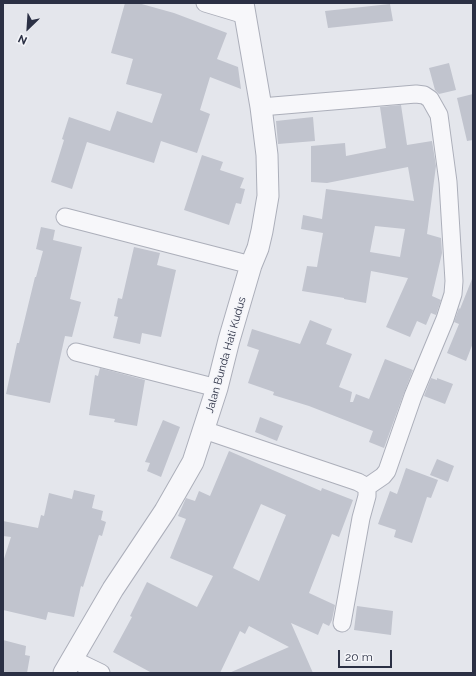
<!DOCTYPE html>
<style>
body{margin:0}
#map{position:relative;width:476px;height:676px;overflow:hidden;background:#e4e6ec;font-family:Raleway,sans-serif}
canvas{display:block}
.frame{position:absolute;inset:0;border:4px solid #2b3044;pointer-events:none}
.north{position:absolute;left:8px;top:8px;width:40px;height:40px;-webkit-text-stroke:3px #f4f5f9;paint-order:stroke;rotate:205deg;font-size:11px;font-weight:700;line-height:16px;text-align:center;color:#2b3044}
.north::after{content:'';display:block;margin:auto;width:14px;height:18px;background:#2b3044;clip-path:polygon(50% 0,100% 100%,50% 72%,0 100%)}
.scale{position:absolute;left:338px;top:650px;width:54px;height:18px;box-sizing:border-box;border:2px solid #2b3044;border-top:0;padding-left:5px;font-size:12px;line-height:14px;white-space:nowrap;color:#2b3044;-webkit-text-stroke:3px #f4f5f9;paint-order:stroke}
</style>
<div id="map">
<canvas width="476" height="676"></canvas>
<div class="frame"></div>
<div class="north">N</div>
<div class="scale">20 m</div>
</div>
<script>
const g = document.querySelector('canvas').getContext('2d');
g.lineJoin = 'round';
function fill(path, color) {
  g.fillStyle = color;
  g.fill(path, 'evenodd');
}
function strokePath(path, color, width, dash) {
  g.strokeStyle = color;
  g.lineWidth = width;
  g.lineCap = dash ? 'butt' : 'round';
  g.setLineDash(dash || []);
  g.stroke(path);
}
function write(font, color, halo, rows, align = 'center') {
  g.font = font + ' Raleway,sans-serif';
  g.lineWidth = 3;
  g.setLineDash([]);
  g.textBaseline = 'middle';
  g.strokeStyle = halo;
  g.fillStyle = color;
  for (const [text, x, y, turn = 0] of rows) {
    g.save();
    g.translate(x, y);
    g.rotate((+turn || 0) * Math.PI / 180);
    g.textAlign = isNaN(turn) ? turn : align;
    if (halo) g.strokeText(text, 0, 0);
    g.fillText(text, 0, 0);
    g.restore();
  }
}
fill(new Path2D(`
 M125,3h13l36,10 53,20 -10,26 21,8 3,22 -31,-12 -10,33 10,4 -13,39 -36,-12 -7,22 -67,-21 -15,47 -21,-7 13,-42 -2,-1 7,-22 41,14 7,-20 35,12 10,-29 -36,-10 7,-25 -22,-6z
 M390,4l3,17 -65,7 -3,-17z
 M449,63l7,27 -17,4 -4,-4 -6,-22z
 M473,94v46l-6,1 -10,-43z
 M401,105l6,40 25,-4 4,25 -9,68 14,4 1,15 -10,43 9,4 -5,15 -5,-2 -5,12 -9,-4 -7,16 -24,-10 22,-49 -37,-7 -5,32 -22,-4v-1l-42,-7 5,-25 10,1 6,-34 -22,-4 2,-14 19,4 4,-30 88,12 -6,-34 -81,16 -16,-1v-36l34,-3 1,13 40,-8 -6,-41zM375,226l30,3 -5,28 -30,-5z
 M313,117l2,24 -37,3 -2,-23z
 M202,155l21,7 -3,8 24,8 -4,10 5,1 -4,15 -5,-1 -7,22 -45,-15z
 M41,227l14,3 -2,10 29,7 -12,52 11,3 -9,35 -7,-1 -15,67 -44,-9 11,-51h2l16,-66h1l7,-26 -7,-2z
 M134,247l26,6 -3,12 19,5 -15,67 -19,-4 -2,11 -27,-6 5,-21 -4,-1 4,-18 4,1z
 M472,279l1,64 -7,18 -19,-8 12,-29 -5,-2 5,-14 1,1z
 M310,320l22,9 -6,15 26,10 -13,33 13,5 -2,10h3l3,-8 13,5 16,-40 28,11 -9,23 -20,55 -15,-6 4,-11 -64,-25 -36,-11 1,-3 -26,-9 11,-33 -12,-4 5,-17 48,15z
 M100,368l45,12 -8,46 -23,-4 1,-3 -26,-4 6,-40 3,1z
 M431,378l6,2v-2l16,6 -8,20 -21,-8z
 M260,417l23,9 -6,15 -22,-9z
 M163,420l17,7 -19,50 -14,-6 3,-8 -5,-1z
 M229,451l92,40 1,-3 31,12 -14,37 -7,-3 -23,59 26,12 -3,15 -3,6 -6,-3 -5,12 -27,-12 22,50h-84l60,-26 -40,-21 -4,8 -5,-3 -20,42h-68l-39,-21 19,-35 -2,-1 17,-34 50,25 16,-31 -43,-18 16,-39 -8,-3 8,-18 9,3 4,-10 11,5zM261,504l25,11 -27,66 -26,-13z
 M437,459l17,7 -6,16 -18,-7z
 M406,468l32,12 -7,18 -4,-1 -15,46 -18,-6 2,-7 -18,-6 12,-33 7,3z
 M74,490l21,5 -3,13 11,3 -2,9 5,2 -4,14 -3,-1 -16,52 -2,-1 -7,31 -26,-5 -2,8 -43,-10v-48l8,-25 -8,-1v-15l35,7 3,-13 3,1 5,-23 23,6z
 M357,606l36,5 -2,24 -37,-5z
 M3,640l23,6 -1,9 5,1 -3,17h-24z`), '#c1c4ce');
const minor = new Path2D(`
 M205,3l40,12
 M261,107l155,-13 8,1 6,4 9,16 9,67 6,99 -1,13 -8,25 -32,77 -26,75 -4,5 -16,11
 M65,217l186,48
 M76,352l141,36
 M204,430l154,52 9,5v9l-6,22 -19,105
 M72,659l29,14`);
const tertiary = new Path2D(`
 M64,673l49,-84 52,-78 28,-49 24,-74 12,-48 22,-75 7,-17 4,-17 6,-35 -1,-41 -6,-48 -18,-104`);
strokePath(minor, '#acafba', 19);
strokePath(tertiary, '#acafba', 23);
strokePath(minor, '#f7f7fa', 17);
strokePath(tertiary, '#f7f7fa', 21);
write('11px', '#2b3044', '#f4f5f9', [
 ["Jalan Bunda Hati Kudus",226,355,-74]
]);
</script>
